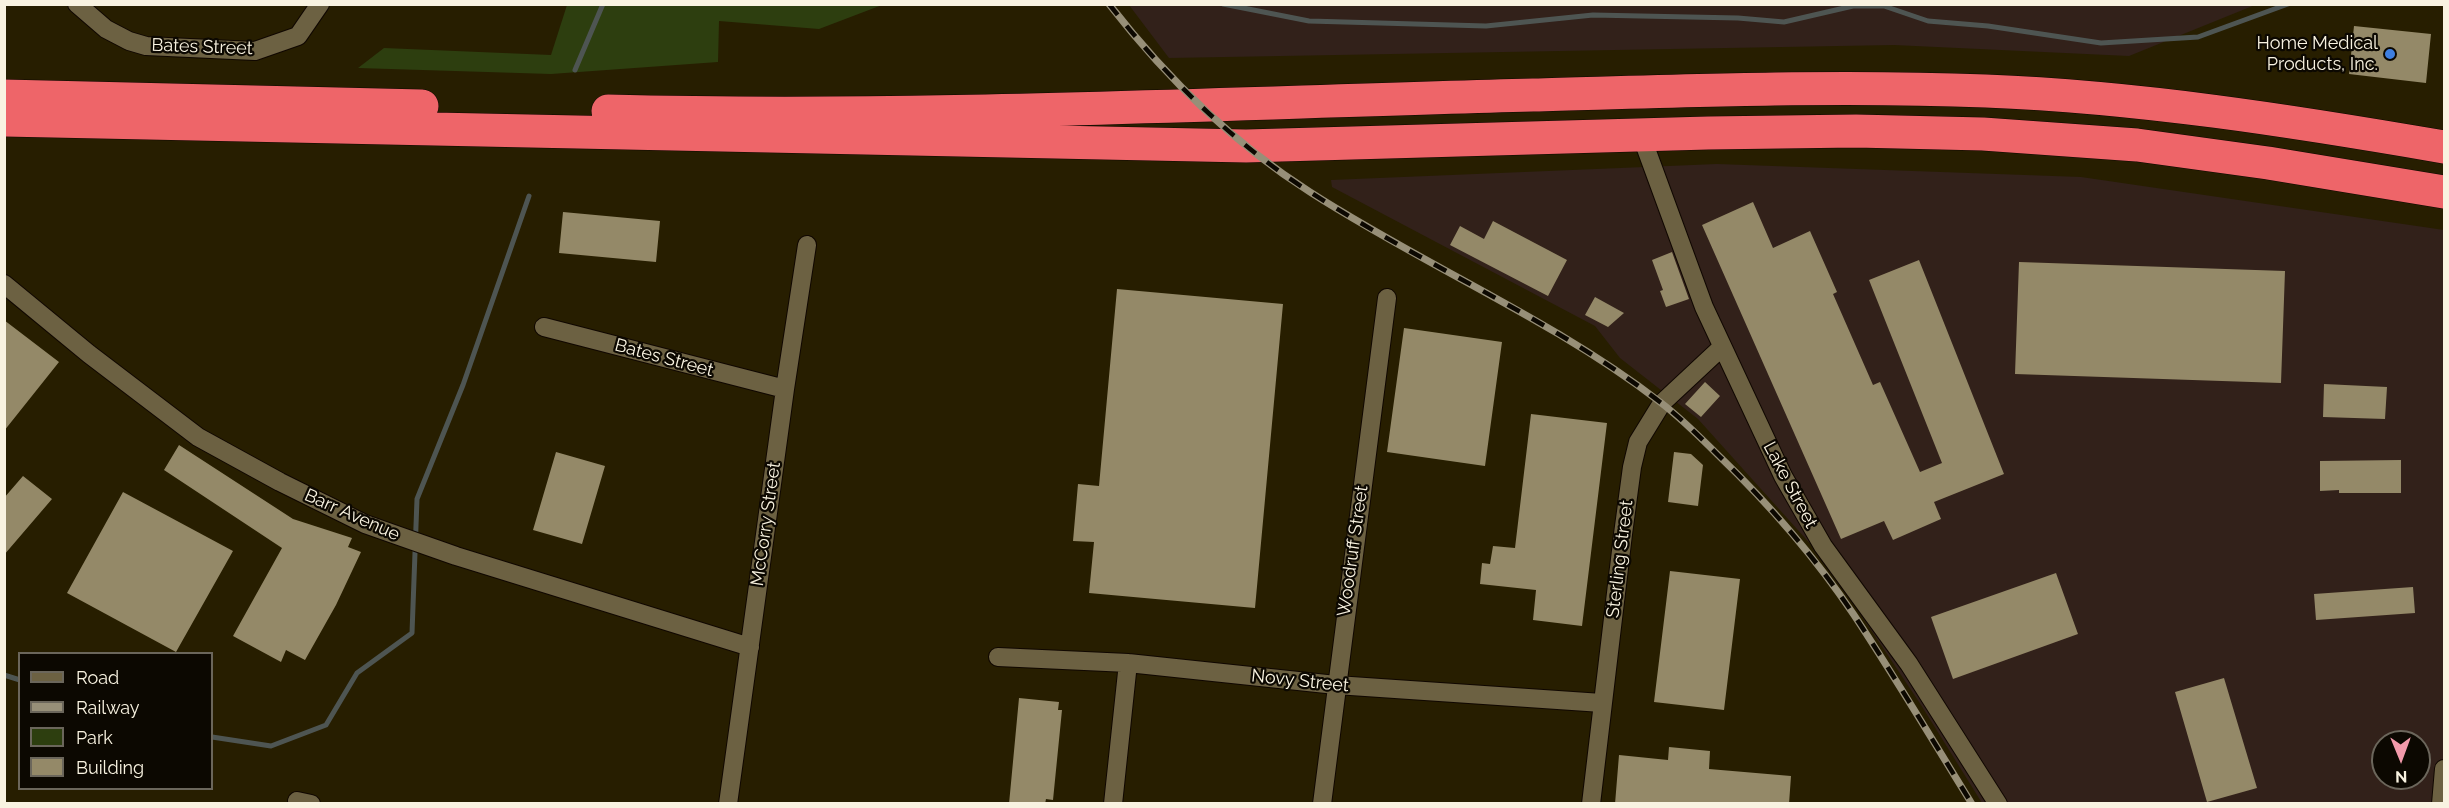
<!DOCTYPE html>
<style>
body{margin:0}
#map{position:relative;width:2449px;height:808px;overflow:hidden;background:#271e00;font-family:Raleway,sans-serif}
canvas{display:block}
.frame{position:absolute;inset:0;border:6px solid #f9f3e1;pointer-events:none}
.legend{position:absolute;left:18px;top:652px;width:195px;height:138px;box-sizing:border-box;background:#0c0801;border:2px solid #6b665b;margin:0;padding:8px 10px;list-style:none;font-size:18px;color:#f9f3e1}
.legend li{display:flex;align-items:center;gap:12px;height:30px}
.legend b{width:30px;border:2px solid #6b665b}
.north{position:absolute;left:2371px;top:730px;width:60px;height:60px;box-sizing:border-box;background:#0c0801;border:2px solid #6b665b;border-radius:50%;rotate:179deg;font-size:16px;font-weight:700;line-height:24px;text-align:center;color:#f9f3e1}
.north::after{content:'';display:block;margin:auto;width:21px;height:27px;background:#f39aab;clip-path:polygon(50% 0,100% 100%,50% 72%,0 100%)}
</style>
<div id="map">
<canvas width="2449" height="808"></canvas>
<div class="frame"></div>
<ul class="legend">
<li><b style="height:8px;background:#6c6142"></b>Road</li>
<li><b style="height:8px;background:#978f78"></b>Railway</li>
<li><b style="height:16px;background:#2d3e0f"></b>Park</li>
<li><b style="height:16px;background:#948968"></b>Building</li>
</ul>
<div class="north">N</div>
</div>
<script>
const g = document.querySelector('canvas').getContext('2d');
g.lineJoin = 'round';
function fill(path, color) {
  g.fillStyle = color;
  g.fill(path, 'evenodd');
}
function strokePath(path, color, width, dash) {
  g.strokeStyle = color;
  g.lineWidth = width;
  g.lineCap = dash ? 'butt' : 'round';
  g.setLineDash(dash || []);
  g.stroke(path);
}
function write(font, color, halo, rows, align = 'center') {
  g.font = font + ' Raleway,sans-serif';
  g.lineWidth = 4.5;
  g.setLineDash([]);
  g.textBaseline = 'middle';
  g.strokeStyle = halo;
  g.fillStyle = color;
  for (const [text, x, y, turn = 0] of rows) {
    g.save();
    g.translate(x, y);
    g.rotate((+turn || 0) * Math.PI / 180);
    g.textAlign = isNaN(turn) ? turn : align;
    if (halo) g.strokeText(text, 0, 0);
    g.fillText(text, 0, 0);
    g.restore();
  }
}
fill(new Path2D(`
 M1129,5h1126l-126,51 -235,-11 -725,13z
 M1717,164l364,13 363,53v573h-462l-61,-98 -98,-147 -125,-139 -78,-61 -25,-32 -263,-139 -1,-7zM2383,742h36v36h-36z`), '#32211a');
fill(new Path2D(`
 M567,5v-1l315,1 -63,24 -100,-8 -1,41 -167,12 -193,-6 26,-20 167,7z`), '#2d3e0f');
strokePath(new Path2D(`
 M1223,4l86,17 177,5 107,-11 145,3 46,4 69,-16h31l44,15 60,5 113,17 97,-6 90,-33
 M575,70l28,-66
 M4,675l16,5
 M212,737l59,9 55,-21 31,-52 55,-40 5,-134 46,-114 66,-189`), '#4e5552', 5);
fill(new Path2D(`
 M2354,26l77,8 -5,49 -77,-9z
 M1753,202l20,46 37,-17 27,61 -4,2 40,91 7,-3 40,90 22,-9 -73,-183 50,-20 85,214 -70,28 7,17 -48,21 -9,-19 -43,18 -139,-314z
 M563,212l97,9 -4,41 -97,-9z
 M1493,221l74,39 -19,36 -98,-51 10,-19 24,13z
 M1672,252l17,47 -23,8 -6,-16 3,-1 -11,-30z
 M2019,262l266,9 -4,112 -266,-9z
 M1117,289l166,15 -28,304 -166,-15 5,-51 -21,-1 5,-57 21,2z
 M1595,297l29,16 -16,14 -23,-12z
 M4,320l55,42 -55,69z
 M1404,328l98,14 -17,124 -98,-14z
 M1705,382l15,14 -19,21 -16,-13z
 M2324,384l63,3 -2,32 -62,-2z
 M1531,414l76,9 -25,203 -49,-6 3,-30 -56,-6 2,-21 8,1 3,-18 22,2z
 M179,445l114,74 59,19 -4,9 13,5 -25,53 -31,55 -19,-10 -5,12 -48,-26 49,-88 -118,-78z
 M556,452l49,14 -23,78 -49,-14z
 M1674,452l17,2 12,11 -5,41 -30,-4z
 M2401,460v33h-62v-3l-19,1v-30z
 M23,476l29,23 -48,56v-57z
 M123,492l110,59 -57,101 -109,-59z
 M1670,571l70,8 -16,131 -70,-8z
 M2056,573l22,61 -125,45 -22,-62z
 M2413,587l2,26 -99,7 -2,-26z
 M2224,678l33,110 -50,14 -32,-110z
 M1019,698l40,4 -1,8h4l-9,90 -7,-1 -1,5h-36z
 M1669,747l41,4 -1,18 82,7 -2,28h-174l4,-49 49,5z`), '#948968');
const street = new Path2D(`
 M77,4l29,25 23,12 17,5 109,5 43,-15 22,-32
 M1641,135l63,172 79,169 40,70 86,118 89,140
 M4,284l85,70 109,83 82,45 85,42 91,32 294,91
 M544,327l241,62
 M998,657l130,6 208,22 266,18
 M297,801l14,3
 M728,804l57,-415 22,-144
 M1113,804l15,-141
 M1322,804l65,-506
 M1591,804l32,-270 9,-67 6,-25 24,-39 60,-56
 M2441,804l3,-35`);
const highway = new Path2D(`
 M4,96l418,10
 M608,111c308,8 617,-8 925,-16 151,-4 302,-10 453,-4 154,6 307,30 458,56
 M4,120l1242,26 462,-13 148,-2 127,3 154,11 131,18 176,29`);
strokePath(street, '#100700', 20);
strokePath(highway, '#100700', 34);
strokePath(street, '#6c6142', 18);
strokePath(highway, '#ee6569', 33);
const rail = new Path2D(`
 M1109,4c56,72 124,139 201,188 115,74 242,127 350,210 21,16 40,35 58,53 50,48 97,102 136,160 41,62 79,126 118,189`);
strokePath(rail, '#978f78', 7);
strokePath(rail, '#0c0801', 4.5, [14]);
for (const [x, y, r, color] of [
 [2390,54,6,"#3f7fe0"]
]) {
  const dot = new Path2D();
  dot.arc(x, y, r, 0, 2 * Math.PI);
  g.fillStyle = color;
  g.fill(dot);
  strokePath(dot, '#0c0801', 2);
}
write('18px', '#f9f3e1', '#0c0801', [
 ["Home Medical",2378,44],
 ["Products, Inc.",2378,65]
], 'right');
write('18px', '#f9f3e1', '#0c0801', [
 ["Bates Street",202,47,2],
 ["Bates Street",664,358,15],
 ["Lake Street",1790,485,62],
 ["Barr Avenue",352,515,24],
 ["McCorry Street",766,524,-82],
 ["Woodruff Street",1353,551,-82],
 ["Sterling Street",1620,559,-83],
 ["Novy Street",1300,681,6]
]);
</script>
